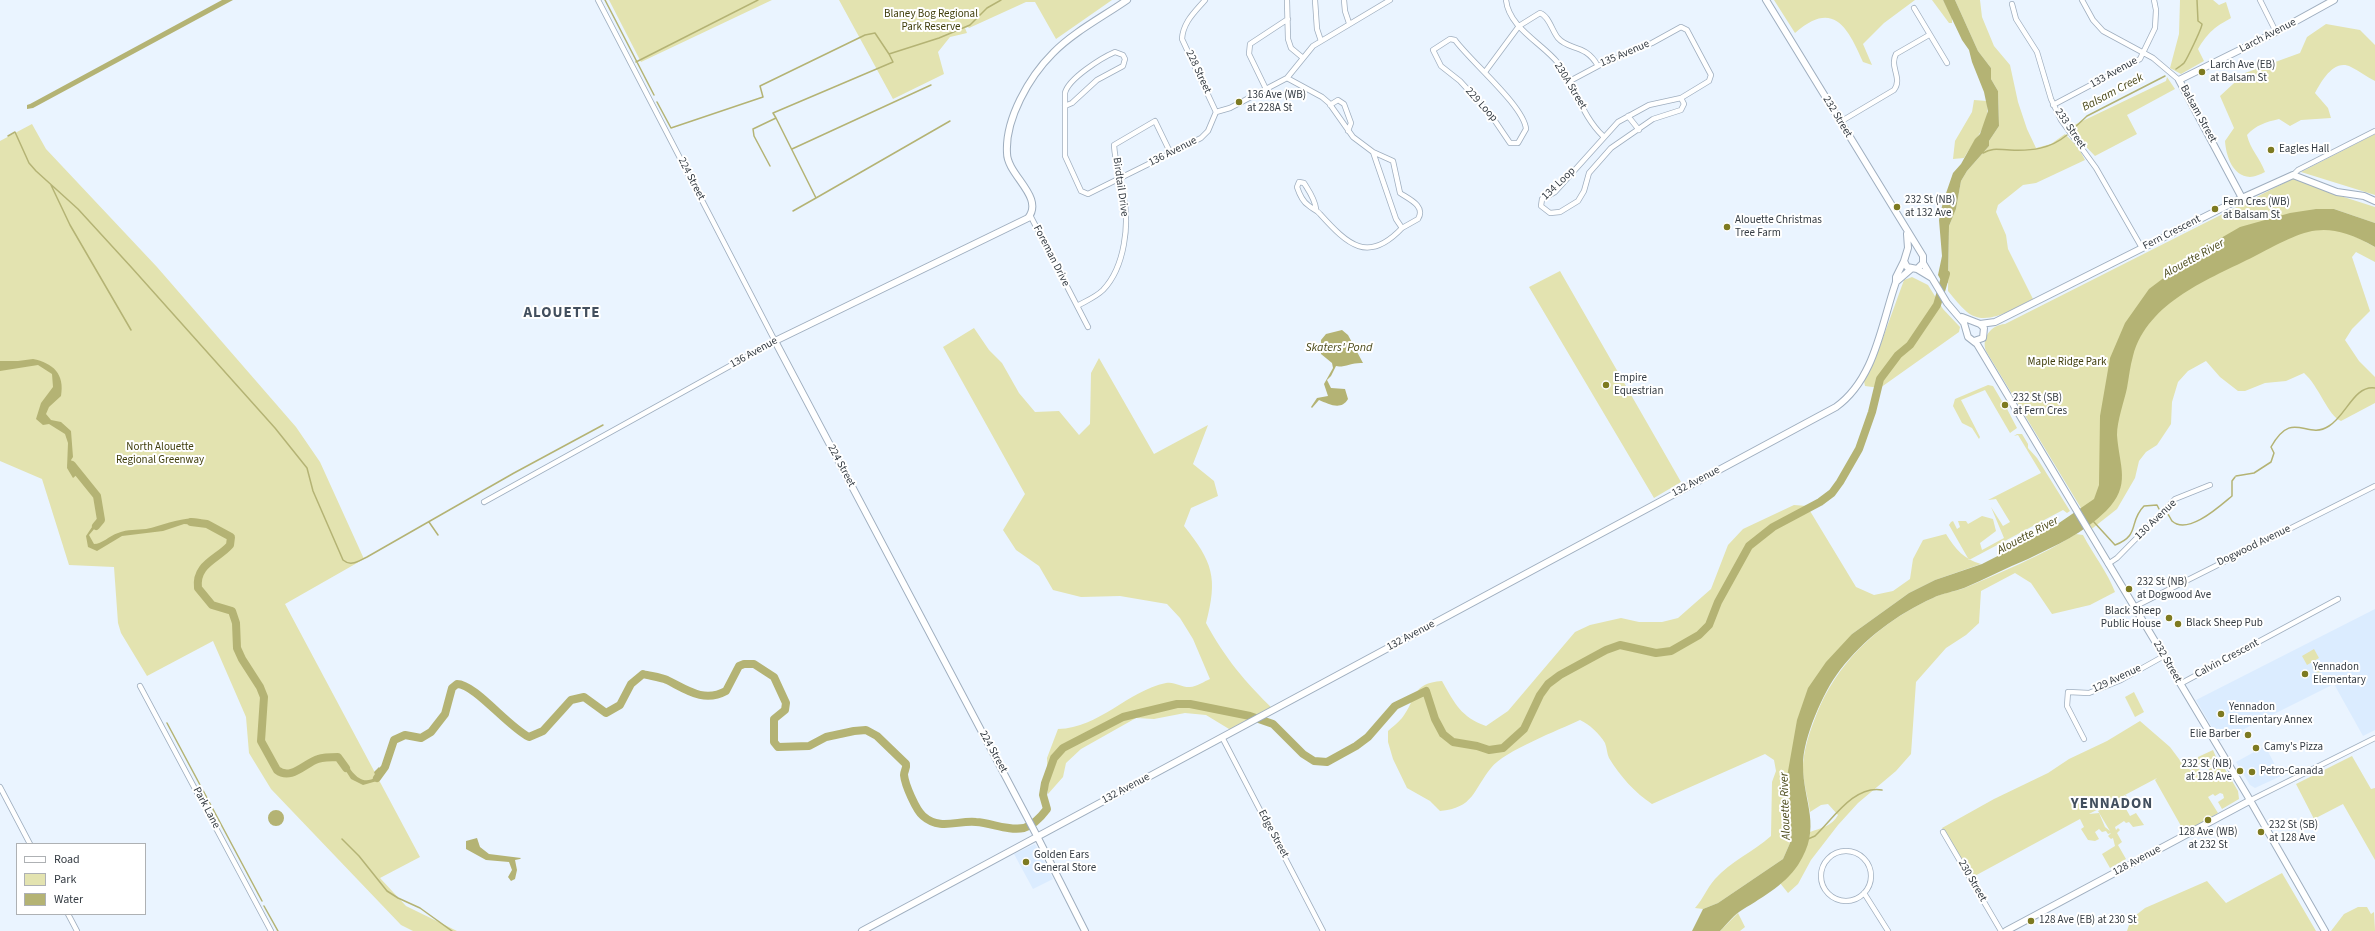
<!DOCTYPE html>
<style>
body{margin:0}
#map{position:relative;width:2375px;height:931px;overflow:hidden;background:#eaf4ff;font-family:"Source Sans 3",sans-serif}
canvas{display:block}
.legend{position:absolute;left:16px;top:843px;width:130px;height:72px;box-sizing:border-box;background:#fff;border:1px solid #aeb1b4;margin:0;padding:5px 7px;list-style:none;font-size:12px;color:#353c43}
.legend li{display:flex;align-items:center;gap:8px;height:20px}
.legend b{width:20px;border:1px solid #aeb1b4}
</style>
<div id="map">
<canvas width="2375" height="931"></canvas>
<ul class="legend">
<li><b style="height:5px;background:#fff"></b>Road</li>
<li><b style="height:11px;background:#e3e3b0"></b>Park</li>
<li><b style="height:11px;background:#b4b374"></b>Water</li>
</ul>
</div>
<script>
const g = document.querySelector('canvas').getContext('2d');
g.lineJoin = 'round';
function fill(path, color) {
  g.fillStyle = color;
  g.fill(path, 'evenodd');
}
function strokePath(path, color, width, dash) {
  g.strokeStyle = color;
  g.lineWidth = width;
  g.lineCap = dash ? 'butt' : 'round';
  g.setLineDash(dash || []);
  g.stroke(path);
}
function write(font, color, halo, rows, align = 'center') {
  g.font = font + ' "Source Sans 3",sans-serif';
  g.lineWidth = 4;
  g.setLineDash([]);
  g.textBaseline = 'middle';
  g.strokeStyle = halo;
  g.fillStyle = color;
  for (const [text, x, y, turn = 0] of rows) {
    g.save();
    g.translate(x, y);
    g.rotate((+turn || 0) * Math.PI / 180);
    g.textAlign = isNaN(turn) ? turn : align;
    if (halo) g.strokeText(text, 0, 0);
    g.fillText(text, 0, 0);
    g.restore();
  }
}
fill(new Path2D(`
 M2375,609v121l-12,6 -29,-52 -114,57 -24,-41z
 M2265,746l16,30 -26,12 -5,-3 -14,-23z
 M1035,844l18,35 -20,10 -19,-35z`), '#dbecff');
fill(new Path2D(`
 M609,0h163l-131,62z
 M839,0h273l-56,39 -21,-37h-9l-57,26 -1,-1 -3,1 2,5 -17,4 -12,15 6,22 -51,25z
 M1774,0h141l-31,23 -21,21 9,21 -9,-3c-16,-36 -30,-62 -68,-29z
 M1932,0h11l9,17v6h-3z
 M1955,0h25l2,17 12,29 16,19 8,37 9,27 9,19 15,-4 14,-10 13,13 7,13 -49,23 -13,2 -25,20 -2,7 10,23 2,14 25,50c-19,9 -47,29 -66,13 -7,-6 -13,-14 -19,-21l1,-65 7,-17 5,-28 6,-10 22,-25v-5l10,-15 -1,-35 -7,-12v-11l-13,-17z
 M2180,0h33l6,5 7,-3 5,16c-16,9 -22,13 -33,31l6,12 -23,13 -11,-6 9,-34z
 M2326,24l34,6 15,15v36c-8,-4 -16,-10 -24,-14 -17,-9 -30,15 -36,26l13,15 3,10 -30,2 -11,6 -11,-7c-13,3 -23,6 -32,16 3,14 13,23 18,37 -4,2 -11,5 -15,5 -18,-1 -24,-22 -25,-36l9,-13 -14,-32 25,-23 55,-20 7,-16z
 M2167,77l8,12 -48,26 10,19 -42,22 -27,-28 98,-47z
 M1974,100l13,1c4,23 -12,38 -23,57l-11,1 2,-18 17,-29z
 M32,124l14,25 111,118 139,160 24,35 44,97 -79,45 135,253 -40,21 26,28 51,25h-44l-12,-6 -130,-136 -22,-36 -3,-36 -33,-76 -66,35 -26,-43 -3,-10 -4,-56 -45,-2 -27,-86 -42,-18v-320z
 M2375,134v61l-74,-23z
 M2294,178l31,13 50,16v16l-41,-14 -24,1 11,20c20,-2 36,7 54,17v15l-19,-10 -4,5 18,54 -18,18 -7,11 14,21 16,16v26l-34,18c-13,-5 -22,-35 -37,-48l-18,8 -21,2 -20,8h-7l-18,-14 -14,-16 -18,10 -10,11 -6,20 -1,22 -14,21 -11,7 -7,9 -4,17 -18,31 -28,22 -3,-5 4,-3 -104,-172c-5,-13 5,-26 19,-27z
 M1560,271l121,211 -27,16 -125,-211z
 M1912,277l16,8 15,24 17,18 -1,5 -79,56 -15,-2 -1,-5 12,-24 28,-77z
 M974,328l15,22 13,13 17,30 16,19 24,-1 20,24 11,-11 1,-51 8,-15 55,96 54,-29 -15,39 21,17 4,15 -27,12 -7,18c29,36 34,52 22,97 19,35 39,59 68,87l-40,22 -28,-17 -21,-2 -31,6 -18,-1 -55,31 -15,14 -3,14 -15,17 -1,-36 11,-29c42,-1 69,-38 108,-46 8,-2 17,5 24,4 6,0 15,-6 20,-8l-17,-40 -13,-21 -13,-14 -47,-8 -39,1 -28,-7 -14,-24 -23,-16 -13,-20 22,-36 -82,-147z
 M1988,385l5,1 10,17 -1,1 4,3 11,21 -7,5 -25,-43 -24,10 19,37 -1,2 -7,-11 -10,-5 -9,-17 2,-7z
 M2017,434h5l6,10v4l9,10 33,53 -3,2 -4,-3 -94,50 -20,-35 2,-3 2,-1 4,8 3,-2 -2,-6h8l2,3 14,-8 11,3 3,12 -16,12 2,7 22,-12 -13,-31 12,19 7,-4 -14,-23 -8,1 53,-27 -23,-38 -4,1z
 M1794,505l13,1 49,81 18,8 19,-4 17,-12 3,-20 10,-19 23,-6c10,16 18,25 35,30l-46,16 -26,13 -57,41 -65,143 3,66 -7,16 -65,44 -15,6 -8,-1c8,-9 12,-20 20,-29 16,-18 38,-27 56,-43l1,-54 4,-11 -2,-11 -9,-6 -113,50c-17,-11 -32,-28 -43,-46 -2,-4 -2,-10 -4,-15 -6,-10 -15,-18 -25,-23 -21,10 -76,31 -89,48 -18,22 -17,40 -51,43l-10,-10 -23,-13 -14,-29 -5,-17v-11c4,-4 10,-8 14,-13 15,-19 9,-35 40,-37 13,23 19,36 44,45l22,-15 67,-79 15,-7 31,-7 18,4h23l16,-4 33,-29 17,-44 15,-16z
 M2076,534l7,1c10,19 25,38 32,57l-25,13 -38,9 -21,-31 -16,-10 -34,18 -2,32 -13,12 -20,13 -30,34 -5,72 -15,17 -38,32 -20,22 -27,35 -13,24 -10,9 -8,-10c16,-15 26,-29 30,-51 11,-4 22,-6 28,-17l-10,-11 -7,1 -11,7c-2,-15 -8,-33 -7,-48 2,-21 9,-39 17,-58 22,-49 64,-86 113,-108 9,-5 19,-6 29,-9 38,-16 79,-33 114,-55z
 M2314,649l5,9 -12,7 -5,-9z
 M2312.5 667a5.5 5.5 0 1 1 11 0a5.5 5.5 0 1 1-11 0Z
 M2134,692l10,20 -9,5 -10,-20z
 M2140,721l30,26 12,16 8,-4 1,2 -5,3 4,6 6,-2 -1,-3 3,-2v-6l15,-7 3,7 -19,9 6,9 -4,3 1,2 11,-6 -4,-8 12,-7 19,32 1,8 -17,10 -4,-7 6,-4 -1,-4 -3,-1 -5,3 -2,-2 -5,3 10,16 -33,20 -30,-53 2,-2 -68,36 10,-1 6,14 5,4 -12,-20 28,-16 6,11 -6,3 4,7 6,-3 8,12 -11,2 -4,-5 -3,1 -2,-2 -9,6 1,3 2,-2 2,2 -3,3 5,9 -4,3 8,14 -16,9 -8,-14 13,-8 -2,-8 -2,1 -3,-3 3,-3 -3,1 -2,-3 -4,1 -3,-3 -4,3 4,7 -4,2 -7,-1 -7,-11 3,-2 -4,-8 -109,59 -29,-50 52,-29 54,-26 21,-14 38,-18z
 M2352,756l19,33 4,-1v72l-32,-56 -29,15 -18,-35z
 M2282,873l34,58h-189l4,-12 14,-11 62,-27 19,22z
 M2358,907h9l4,7 3,-2 1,19h-44l13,-17z
 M1738,913l7,14 -5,4h-20z`), '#e3e3b0');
fill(new Path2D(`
 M222,0h11l-200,108 -6,1v-4l3,-1z
 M1943,0h12l23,51 13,17v11l7,12 1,35 -10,15v5l-22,25 -6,10 -5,28 -7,17 -1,56 -4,4 -6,-11 4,-19 -3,-36 4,-18 10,-29 8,-9 14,-25 5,-5 8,-23 -4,-19 -12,-30 -3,-12 -7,-10z
 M2316,209h18l41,14v24c-53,-30 -71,-16 -120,9 -45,23 -107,45 -122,100 -3,10 -4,21 -6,32 -3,14 -10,33 -10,47 2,31 15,50 -11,76 -22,22 -51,35 -78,48 -22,9 -43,20 -64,29 -10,4 -22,5 -31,10 -36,16 -69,41 -93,72 -17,22 -37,68 -37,95 0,38 20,62 -5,100 -14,21 -39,34 -59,47 -7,5 -13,13 -19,19h-28l11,-22 15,-6 65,-44 7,-16 -3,-66 10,-57 11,-32 18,-26 26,-28 57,-41 26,-13 47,-16 45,-23 32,-18 35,-24 5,-14 1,-69 10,-58 15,-35 24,-34 53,-40 38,-22 50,-14z
 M1342,330l6,5 15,28c-10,-1 -20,5 -27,3l-5,10 -4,4 4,8 14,1 3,10c-7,12 -19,5 -29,1l-7,8 -1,-1 6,-9 11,-2 -4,-12 9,-16 -1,-5 -11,-9v-14l5,-6z
 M33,359c20,4 32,15 28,37l-12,11 -3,7 5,6 10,2 10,9 2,26 -2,3 9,12 -7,6 -6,-10 1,-25 -3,-9 -16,-10 -6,1 -7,-6 5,-16 12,-16 -1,-13 -14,-9 -38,6v-10h18z
 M98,518l4,1 -1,2 -12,14 5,9c8,0 15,-8 24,-11 10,-4 19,-3 28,-4 18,-4 36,-13 55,-10l-1,6 -16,-1 -21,7 -41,5 -25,15 -9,-4 -2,-11z
 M343,758c7,11 17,30 33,19l-2,-5 5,-5 5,6 -7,8 -14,4 -12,-6 -12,-19z
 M268 818a8 8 0 1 1 16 0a8 8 0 1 1-16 0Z
 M477,838l3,9 9,7 32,4 -1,1 -5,1 2,10 -2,9 -4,2 -3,-4 4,-7 -3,-8 -23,-2 -20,-11v-8z`), '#b4b374');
strokePath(new Path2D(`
 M605,0l49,95
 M636,62l122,-62
 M2176,69c3,-2 6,-4 8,-6 3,-4 18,-35 18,-39l-4,-3 -1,-21
 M657,102l14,26 92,-31 -3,-11 105,-51 10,-2 14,21 50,-16 31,-13 17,-17 14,-8
 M776,118l40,80 -23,13
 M2072,130l15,-14 78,-40
 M8,136l7,-4 14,31 7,8 42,38 54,59 143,160 32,40 6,23 30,69c8,7 15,1 24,-3l147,-84 89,-48
 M792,149l139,-64
 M1983,153c10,-6 17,-3 27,-3 22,1 40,-1 57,-15
 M770,166l-16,-30 -1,-7 23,-11 -3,-5 120,-51 -4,-8
 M51,185l19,40 61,105
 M816,198l134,-77
 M2236,476l18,-3 17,-11 3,-9 -3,-6c22,-39 35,-6 58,-21 17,-10 25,-41 46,-38
 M2167,513c2,2 3,5 5,8 16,15 49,-16 60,-25v-15l3,-4
 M2093,521l22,24c26,-10 13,-23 29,-39l13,-1 2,4
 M429,522l9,13
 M167,723l95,178
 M342,839l17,17 28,35 11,7 22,10 32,23
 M1808,839l7,-3c18,-17 39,-51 67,-46
 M264,906l14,25`), '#b4b374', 1.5);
strokePath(new Path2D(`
 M72,465l25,31 4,24 -5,6
 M191,522l16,2 24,13 -1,8c-12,14 -35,19 -32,43l14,17 20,6 4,12 1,25 5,11 18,28 4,10 -3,44 16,29c14,11 28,-7 41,-11 6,-2 13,-2 20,-2l8,11
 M377,778l8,-11 9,-27 11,-5 16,3 10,-6 14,-18 7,-26 5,-4c18,0 51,43 72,53l14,-6 28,-31 13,-3 22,16 14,-8 11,-21 12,-10c7,2 17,3 24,6 20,10 37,23 59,11l13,-25 5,-2h10l20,13 12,26 -1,7 -11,9v23l4,5 31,-1 17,-9 28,-6 12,-1 11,6 29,28c1,4 -2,7 -2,11 1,10 12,35 19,41 17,15 35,4 53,6 16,1 32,9 48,6 10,-3 17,-11 23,-19l-4,-14 2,-12 9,-25 9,-10 60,-31 54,-13h13l60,12 23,8 30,30 11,7 13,1 29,-16 12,-9 27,-31 31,-15 9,28 8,15 10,8 24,4 12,4 14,-2 21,-19 16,-34 8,-11 12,-9 46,-25 14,-5 36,8 15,-2 28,-16 10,-10 9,-23 31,-56 24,-19 47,-25 12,-9 8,-11 19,-33 13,-37 8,-33 18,-24 12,-10 27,-40 9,-31`), '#b4b374', 8);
const street = new Path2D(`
 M1205,0c-10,12 -22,22 -23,39l34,73
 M1287,0l1,39 3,9 12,10
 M1315,0l2,29 4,12
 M1344,0l1,11 4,12
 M1506,0c3,28 36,43 52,63 17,23 24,53 45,73
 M2082,0l11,20 10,11 50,27 26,22
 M2260,0l16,32
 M2012,4l4,15 21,33 14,47 10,21 35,48 46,80
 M1914,8l33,55
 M1450,39l5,1c15,21 69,66 71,89l-8,14h-8l-19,-28 -31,-34 -19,-15 -8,-16z
 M1485,72l34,-46 21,-13c9,3 12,18 18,25 11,13 27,5 40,28
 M1287,78l35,19 7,6 24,34 20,15 23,67 6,9
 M1568,82l30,-16 54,-23 29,-16 6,3 24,45 -2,6 -28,17 3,6 -3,6 -28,9 -42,29 -22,25 -5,18 -6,10 -18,11 -10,1 -9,-7 1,-7 13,-7 63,-70 31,-17 32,-7
 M1266,89l-17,-35 1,-10 38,-25
 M1330,105l8,-5 6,4 7,19 -3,8
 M2053,105l87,-46 15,-31 1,-18 -2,-10
 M1065,106l7,-3 25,-23 26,-14 2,-7 -2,-4 -8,-3c-14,6 -47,27 -50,41v63l16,35 7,3 113,-56 7,-7 8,-19 14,-4 57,-30 26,-32 77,-46
 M1628,116l11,14
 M1840,122l54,-32c9,-12 -5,-23 2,-36l33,-19
 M1373,152l20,9 7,32c9,6 26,13 18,26l-16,9
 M2293,175l5,-5 77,-39
 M1316,209c-1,-10 -7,-18 -12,-26l-5,-1 -2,5c2,6 5,14 11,18 4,4 8,4 12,9 28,31 48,50 82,14
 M1030,215l58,112
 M1077,306c9,-5 19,-9 26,-16 22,-23 27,-67 20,-96 -3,-16 -8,-32 -9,-49l41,-24 16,33
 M484,502l291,-161 -177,-341
 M2108,564l9,-6 58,-59 35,-14
 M2134,607l241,-121
 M2180,684l158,-85
 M140,686l131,245
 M1222,737l101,194
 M2084,739l-17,-33 1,-14 21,1 32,-13 43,-24
 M0,787l30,57
 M2251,800l124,-62
 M1943,832l58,99
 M1821 876a25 25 0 1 1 50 0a25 25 0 1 1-50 0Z
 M1864,893l24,38
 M68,914l9,17`);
const secondary = new Path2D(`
 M1766,0l157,256v7l-6,6 -10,-2 -3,-6 4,-13 -1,-14
 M2242,198l-63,-118 97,-48 58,-32
 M1923,263l24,40 17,20 4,14 9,7 270,451 78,136
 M1917,269l15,9
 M1896,282l15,-13
 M1962,317l18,7 4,4 -1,10 -9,3
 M1980,324l15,-2 247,-124 51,-23 44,17 27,4 11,5
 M862,931l974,-524c39,-28 45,-82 60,-125v-5l8,-16
 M1085,931l-48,-95 -262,-495 253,-123c17,-21 -21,-43 -21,-65 -2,-34 22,-76 46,-100 19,-20 51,-37 74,-53
 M2006,931l245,-131`);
strokePath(street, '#9faebf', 6);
strokePath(secondary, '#9faebf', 8);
strokePath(street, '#fff', 4.5);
strokePath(secondary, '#fff', 6);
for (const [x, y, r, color] of [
 [2202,72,4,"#7d7a21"],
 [1239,102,4,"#7d7a21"],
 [2271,150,4,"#7d7a21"],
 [1897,207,4,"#7d7a21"],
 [2215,209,4,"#7d7a21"],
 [1727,227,4,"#7d7a21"],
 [1606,385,4,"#7d7a21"],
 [2005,405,4,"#7d7a21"],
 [2129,589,4,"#7d7a21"],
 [2169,618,4,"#7d7a21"],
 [2178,624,4,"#7d7a21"],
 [2305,674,4,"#7d7a21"],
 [2221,714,4,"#7d7a21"],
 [2248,735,4,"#7d7a21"],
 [2256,748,4,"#7d7a21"],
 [2240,771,4,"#7d7a21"],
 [2252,772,4,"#7d7a21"],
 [2208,820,4,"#7d7a21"],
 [2261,832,4,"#7d7a21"],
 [1026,862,4,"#7d7a21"],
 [2031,921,4,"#7d7a21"]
]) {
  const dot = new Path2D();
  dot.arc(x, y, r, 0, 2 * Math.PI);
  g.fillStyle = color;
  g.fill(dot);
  strokePath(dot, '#fff', 1.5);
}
write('11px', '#403e0c', '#fff', [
 ["Blaney Bog Regional",931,15],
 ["Park Reserve",931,28],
 ["Maple Ridge Park",2067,363],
 ["North Alouette",160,448],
 ["Regional Greenway",160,461]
]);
write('11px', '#353c43', '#fff', [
 ["Larch Avenue",2268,36,-27],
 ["135 Avenue",1625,54,-23],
 ["228 Street",1198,72,65],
 ["133 Avenue",2114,73,-29],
 ["230A Street",1570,86,59],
 ["229 Loop",1481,105,48],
 ["Balsam Street",2198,114,61],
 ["232 Street",1837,117,59],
 ["233 Street",2070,129,56],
 ["136 Avenue",1173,152,-27],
 ["224 Street",691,179,63],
 ["134 Loop",1559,184,-44],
 ["Birdtail Drive",1120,187,82],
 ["Fern Crescent",2172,233,-27],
 ["Foreman Drive",1051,256,63],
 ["136 Avenue",754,353,-29],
 ["224 Street",841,466,62],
 ["132 Avenue",1696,482,-28],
 ["130 Avenue",2156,520,-44],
 ["Dogwood Avenue",2254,546,-26],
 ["132 Avenue",1411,636,-28],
 ["Calvin Crescent",2227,659,-28],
 ["232 Street",2167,662,60],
 ["129 Avenue",2117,679,-25],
 ["224 Street",993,752,61],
 ["132 Avenue",1126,789,-28],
 ["Park Lane",206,808,62],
 ["Edge Street",1273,834,62],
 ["128 Avenue",2137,861,-28],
 ["230 Street",1972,881,60]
]);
write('11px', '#353c43', '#fff', [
 ["Larch Ave (EB)",2210,66],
 ["at Balsam St",2210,79],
 ["136 Ave (WB)",1247,96],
 ["at 228A St",1247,109],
 ["Eagles Hall",2279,150],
 ["232 St (NB)",1905,201],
 ["at 132 Ave",1905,214],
 ["Fern Cres (WB)",2223,203],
 ["at Balsam St",2223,216],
 ["Alouette Christmas",1735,221],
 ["Tree Farm",1735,234],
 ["Empire",1614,379],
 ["Equestrian",1614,392],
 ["232 St (SB)",2013,399],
 ["at Fern Cres",2013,412],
 ["232 St (NB)",2137,583],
 ["at Dogwood Ave",2137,596],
 ["Black Sheep",2161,612,"right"],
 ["Public House",2161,625,"right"],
 ["Black Sheep Pub",2186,624],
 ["Yennadon",2313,668],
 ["Elementary",2313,681],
 ["Yennadon",2229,708],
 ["Elementary Annex",2229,721],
 ["Elie Barber",2240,735,"right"],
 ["Camy's Pizza",2264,748],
 ["232 St (NB)",2232,765,"right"],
 ["at 128 Ave",2232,778,"right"],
 ["Petro-Canada",2260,772],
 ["232 St (SB)",2269,826],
 ["at 128 Ave",2269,839],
 ["128 Ave (WB)",2208,833,"center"],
 ["at 232 St",2208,846,"center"],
 ["Golden Ears",1034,856],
 ["General Store",1034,869],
 ["128 Ave (EB) at 230 St",2039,921]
], 'left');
write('italic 12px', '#4c4b1b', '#fff', [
 ["Balsam Creek",2113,93,-28],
 ["Alouette River",2194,259,-29],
 ["Skaters' Pond",1339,348],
 ["Alouette River",2028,536,-28],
 ["Alouette River",1786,806,-92]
]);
g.letterSpacing = '1px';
write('bold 15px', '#424f5e', '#fff', [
 ["ALOUETTE",562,314],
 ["YENNADON",2112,805]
]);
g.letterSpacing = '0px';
</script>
